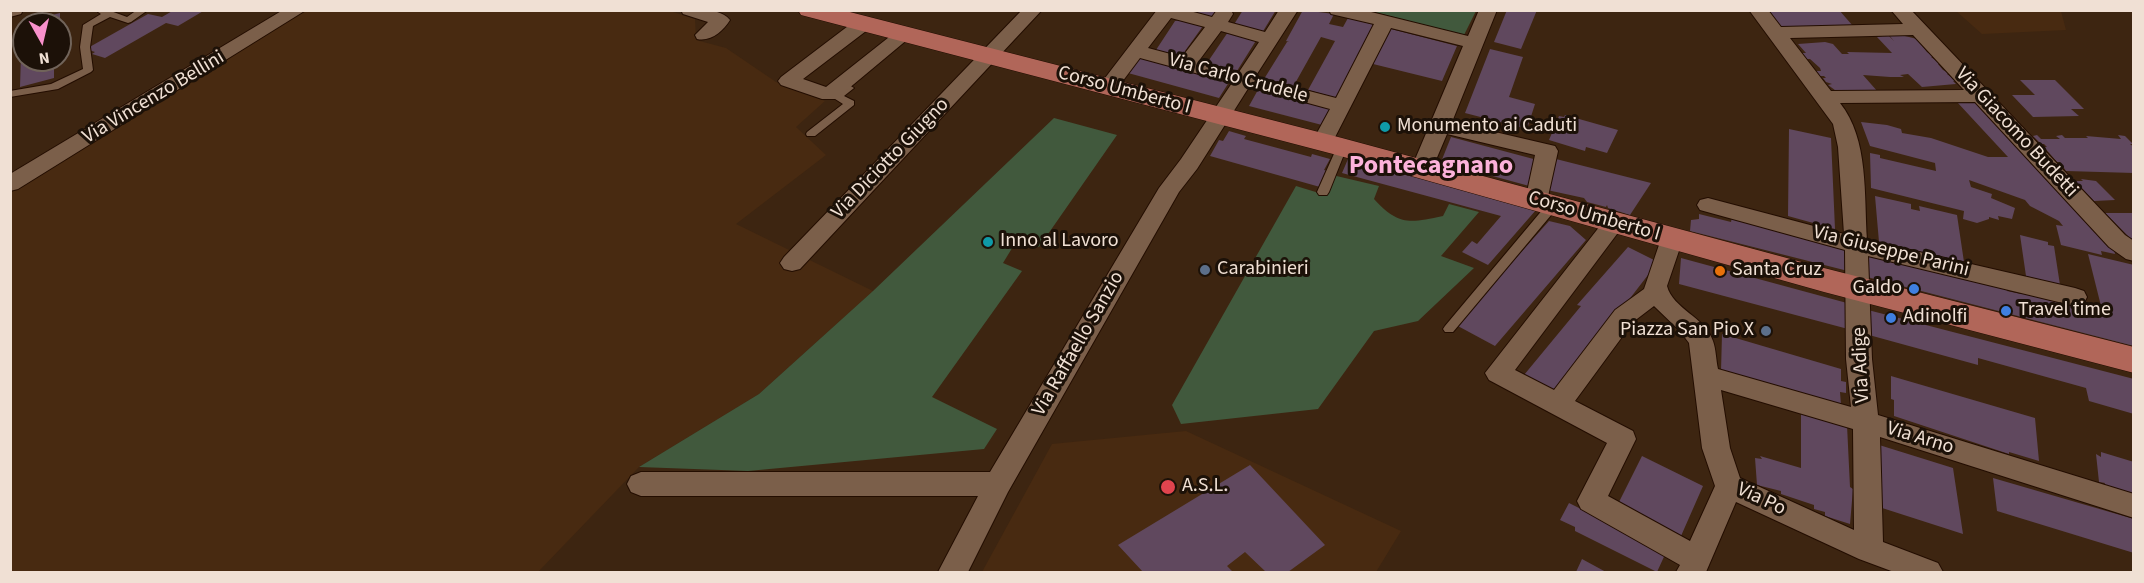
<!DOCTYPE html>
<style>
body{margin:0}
#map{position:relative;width:2144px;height:583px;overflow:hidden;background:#3d2511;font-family:"Source Sans 3",sans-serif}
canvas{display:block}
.frame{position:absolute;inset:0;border:12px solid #f0e0d4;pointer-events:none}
.north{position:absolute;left:12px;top:12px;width:60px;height:60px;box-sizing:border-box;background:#1c1108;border:2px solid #71645a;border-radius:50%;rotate:172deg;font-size:16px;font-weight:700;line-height:24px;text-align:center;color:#f0e0d4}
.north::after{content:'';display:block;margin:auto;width:21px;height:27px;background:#f890cb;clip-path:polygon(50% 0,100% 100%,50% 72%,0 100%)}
</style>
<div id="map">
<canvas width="2144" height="583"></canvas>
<div class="frame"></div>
<div class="north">N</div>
</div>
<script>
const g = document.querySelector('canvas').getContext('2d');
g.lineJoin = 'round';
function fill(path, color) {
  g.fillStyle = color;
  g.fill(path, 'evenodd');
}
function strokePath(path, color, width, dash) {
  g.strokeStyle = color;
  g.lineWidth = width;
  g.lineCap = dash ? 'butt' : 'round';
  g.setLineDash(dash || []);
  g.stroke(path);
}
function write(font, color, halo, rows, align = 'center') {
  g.font = font + ' "Source Sans 3",sans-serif';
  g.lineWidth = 6;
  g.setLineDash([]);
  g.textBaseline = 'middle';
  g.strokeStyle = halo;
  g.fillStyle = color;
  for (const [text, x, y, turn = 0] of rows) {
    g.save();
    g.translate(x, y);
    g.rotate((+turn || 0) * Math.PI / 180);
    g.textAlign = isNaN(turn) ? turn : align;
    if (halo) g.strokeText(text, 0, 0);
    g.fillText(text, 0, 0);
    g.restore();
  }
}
fill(new Path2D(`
 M304,11h366l25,8 1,21 30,8 50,34 49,19 -29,26 30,28 -90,69 137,67 -114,103 -120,73 -101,105h-527v-381z
 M1956,11h105l5,19 -84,4z
 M1186,431l215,100 -25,41h-394l70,-128z`), '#482a11');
fill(new Path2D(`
 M1370,11h106l-12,24z
 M1054,118l63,17 -78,112 -22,-7 -14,23 19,8 -90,126 65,32 -13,20 -236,22 -109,-4 120,-73 114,-103z
 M1328,174l51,12 -5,13c25,27 35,24 69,17l6,-12 30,8 -38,44 33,12 -56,53 -44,10 -56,78 -137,15 -9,-19 124,-219 23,7z`), '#41593d');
fill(new Path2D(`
 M174,10h31l-27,16 -12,-3 -61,35 -13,-4 3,-2 -9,-3 62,-35 14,3z
 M1186,10h32l-7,10z
 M1243,10h33l-14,23 -29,-7z
 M1303,10l31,4 -5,10 14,3 5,-9 27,7 -38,73 -29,-8 27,-49 -14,-4 -28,50 -29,-8 23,-37h2l-3,-1z
 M1507,10h30l-16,39 -27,-7z
 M1783,10h56l14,16 -71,1 -14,-16z
 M60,13v11h-32v-3z
 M1179,20l24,6 -18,25 3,1 -6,5 -26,-7 19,-29z
 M1391,29l66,17 -15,35 -69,-17z
 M1228,32l29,7 -20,32 -30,-8z
 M1897,34l20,5 10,13 8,5h-4l10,7h-3l5,6 7,3 -3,1 10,7h-4l3,3 -34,3 -14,-13 -8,1 4,2h-14l-27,-2 15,17 -39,1 -11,-8 4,-1 -6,-2 -3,-4h3l-2,-2h-4l-4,-5h5l-1,-3 -10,-9h-3l-5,-6h4l-8,-9 27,-2 8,2 9,10h7l-2,-2 45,1 -15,-16 11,-2 6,6 -5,-6z
 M1490,49l33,8 -14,40 26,7 -8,25 -62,-16z
 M24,53v7h30v18l-34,9 1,-33z
 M1141,55l90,24 -12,19 -91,-25z
 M2020,80h35l29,29h-13l8,7 -46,1 -21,-22h23z
 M1259,88l72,19 -9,18 -73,-19z
 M1957,102h26l129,140 3,12 -14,-3 1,4 -41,-10 -5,-20 7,1 -4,-5 -29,-15 -5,-6 -56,-20 2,7 21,7 -1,4 24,10 -3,11 -14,-3 1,4 -10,-3v2l-12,4 -14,-4 1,-8 -93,-23 -1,-35 10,2v3l56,13 -1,-8 -65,-17 -9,-24 26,3 14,4 1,4 29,5 57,19h20z
 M1565,115l53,15 -11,23 -21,-6 -1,4 -36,-11 10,-24 5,1z
 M1789,129l42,9 4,91 -47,-13z
 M1229,131l17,5 -2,3 67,18 1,-3 18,5 -6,11 4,1 -8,16 -110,-31 9,-16 4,1z
 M2037,135l4,4h19l-4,-3 6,-1 3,3h23l-2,-2 35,3 -3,-4 7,1 8,8h-3l4,3v26l-68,-2 -6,-9h-3l-13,-15h3l-3,-3h-3l-8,-8z
 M1451,137l90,24 -8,26 -92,-25z
 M1348,159l91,24 97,27 -48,55 -26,-13 10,-11 5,3 24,-28 -159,-43z
 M1556,159l95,24 -21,32 -22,-7 -1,-3 -1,2 -19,-5 -3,-4 -37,-8z
 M2081,179l15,2 19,19 -21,1 -19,-20h8z
 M1875,196l36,8v5l9,2 -1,-5 38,9 7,47 -85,-20z
 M2105,213h29v29z
 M1699,214l32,8 1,-5 115,29 1,25 -158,-40 1,-11 8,-1z
 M1549,221l21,5 16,14 -91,106 -39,-21z
 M2020,235l28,7v3l6,1 6,39 -34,-9z
 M1628,247l30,15 -101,131 -33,-18 57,-69 -4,-1z
 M1867,252l139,36 1,3 14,3 -1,-6 64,16v5l19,5 -15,-60 46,11v81l-267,-69z
 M1681,258l166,45 1,26 -169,-45z
 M1868,310l266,69v35l-45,-13 -3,-13 -108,-30v7l-109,-30z
 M1722,334l119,35v12l5,1v11l-6,-1 1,13 -120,-34z
 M1891,376l144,42 4,43 -30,-9v2l-115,-38v-16l-3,-1z
 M1801,412l46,13 3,62 3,2 -3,35 -25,-8v-4l-11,-3v-4l-33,-11v-3l-24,-6 -2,-27 7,1 -2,-3 41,12z
 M1876,444l77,24 10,66 -84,-27z
 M2101,452l33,10v35l-31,-10 2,-4 -6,-1 -3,-28 5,3z
 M1642,456l61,30 -22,50 -63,-32z
 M1250,465l75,80 -37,27h-22l-21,-20 -18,14 6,6h-90l-25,-27z
 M1993,478l141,41v34l-137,-42z
 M1569,503l16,8 2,-4 81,41 -11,24 -82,-41v-4l-15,-7z
 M1582,559l24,13h-30z`), '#60485e');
const lane = new Path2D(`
 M99,10h9l19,7 10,-7h11l-17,12 -3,1 -18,-6 -17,9 -3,21 3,23 -2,2 -33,17 -48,8v-6l41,-7 32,-15 -3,-22 3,-22 18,-11 -3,-2z
 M849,85l5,3 -10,8 10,5v4l-39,31h-8l-1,-2 1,-2 36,-28 -11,-7z
 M1342,144l5,3 -18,45 -2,3h-8l-2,-3 20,-45z
 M1553,201l4,1 2,3 -2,3 -104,124h-8l-2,-3 2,-3 104,-124z`);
const street = new Path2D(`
 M10,10h13l-2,4 -11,3z
 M283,10h23l-288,179 -8,2v-17z
 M681,10c15,0 39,-3 49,10 -7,11 -19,22 -33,19l-2,-4 13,-13 -25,-8z
 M1022,10h20l-242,259 -8,2 -8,-2 -4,-6 4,-6z
 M1157,10h29l26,7 5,-7h14l2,4 -5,8 37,10 14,-22h19l-43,67 81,21 38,-74 -43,-10 -2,-4h34l105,26 11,-26h18l-45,112 103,24 3,5 -11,50 -3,5 -8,2 -8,-2 -3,-5 10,-46 -88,-21 -17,40 -8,2 -8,-2 -3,-5 52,-123 -72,-18 -61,119 -7,2 -7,-2 -4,-5 18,-33 -81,-22 -52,82 -18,23 -171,300 -40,80h-30l40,-76h-337l-10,-4 -4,-8 4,-8 10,-4h349l169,-284 22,-29 51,-76 -92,-25 -24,32h-14l-3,-4 3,-4zM1171,18l34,9 -23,30 -34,-9zM1221,31l38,11 -20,30 -41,-10z
 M1749,10h19l13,17 122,-3 -12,-14h20l214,225 9,6v20l-8,-2 -17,-12 -134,-145 -135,1c29,36 24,93 27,137l208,48 9,3 3,6 -3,6 -9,3 -207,-50 4,103 6,56 256,79v24l-254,-81 3,105 55,21 5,9h-49l-35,-13 -123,-57 -30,70h-30l4,-7 -99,-56 -4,-8 30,-58 -118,-63 -4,-7 122,-156 8,-3 8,3 3,5 -111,148 39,20 61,-80 29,-21 17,-50 3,-6 8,-2 8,2 3,6 -16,47c6,23 38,31 46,55 3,8 3,19 5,28l133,38 -5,-48 -1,-109 -145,-40 -3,-5 3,-5 8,-2 136,36 -6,-87 -5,-23zM1913,35l51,55 -133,1 -41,-53zM1654,306l26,25 9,12 13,105 13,38 -25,55 -82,-45 28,-57 -3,-8 -58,-30 58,-79zM1721,390l132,39 1,101 -114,-52 -10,-30z
 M863,18l7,2 2,4 -2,4 -67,51 23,8 72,-57h14l2,4 -78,65h-14l-41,-14 -3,-4 3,-4 75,-57z`);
const primary = new Path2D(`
 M798,10h44l500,128 482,130 310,79v26l-310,-81 -491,-138 -532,-139z`);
strokePath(lane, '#230d00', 2);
strokePath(street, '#230d00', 2);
strokePath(primary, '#230d00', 1);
fill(lane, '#7b5f4a');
fill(street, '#7b5f4a');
fill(primary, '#b16659');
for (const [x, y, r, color] of [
 [1385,127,6,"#0f9aa8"],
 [988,242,6,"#0f9aa8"],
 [1205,270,6,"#5c6f8a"],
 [1720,271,6,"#e8710a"],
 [1914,289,6,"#3f7fe0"],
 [2006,311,6,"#3f7fe0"],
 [1891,318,6,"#3f7fe0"],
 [1766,331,6,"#5c6f8a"],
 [1168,487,8,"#e0444e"]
]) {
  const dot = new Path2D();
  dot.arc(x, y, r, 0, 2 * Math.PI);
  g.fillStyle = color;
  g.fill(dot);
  strokePath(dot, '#1c1108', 2);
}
write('20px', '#f0e0d4', '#1c1108', [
 ["Via Carlo Crudele",1238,79,15],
 ["Corso Umberto I",1124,91,15],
 ["Via Vincenzo Bellini",154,98,-31],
 ["Via Giacomo Budetti",2016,133,47],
 ["Via Diciotto Giugno",891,159,-46],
 ["Corso Umberto I",1594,217,16],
 ["Via Giuseppe Parini",1891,252,14],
 ["Via Raffaello Sanzio",1079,344,-60],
 ["Via Adige",1862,365,-93],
 ["Via Arno",1920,439,17],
 ["Via Po",1761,500,25]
]);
write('20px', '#f0e0d4', '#1c1108', [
 ["Monumento ai Caduti",1397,127],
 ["Inno al Lavoro",1000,242],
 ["Carabinieri",1217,270],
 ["Santa Cruz",1732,271],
 ["Galdo",1902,289,"right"],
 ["Travel time",2018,311],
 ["Adinolfi",1903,318],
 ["Piazza San Pio X",1754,331,"right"],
 ["A.S.L.",1182,487]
], 'left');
write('bold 26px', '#fcb2da', '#1c1108', [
 ["Pontecagnano",1431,167]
]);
</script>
